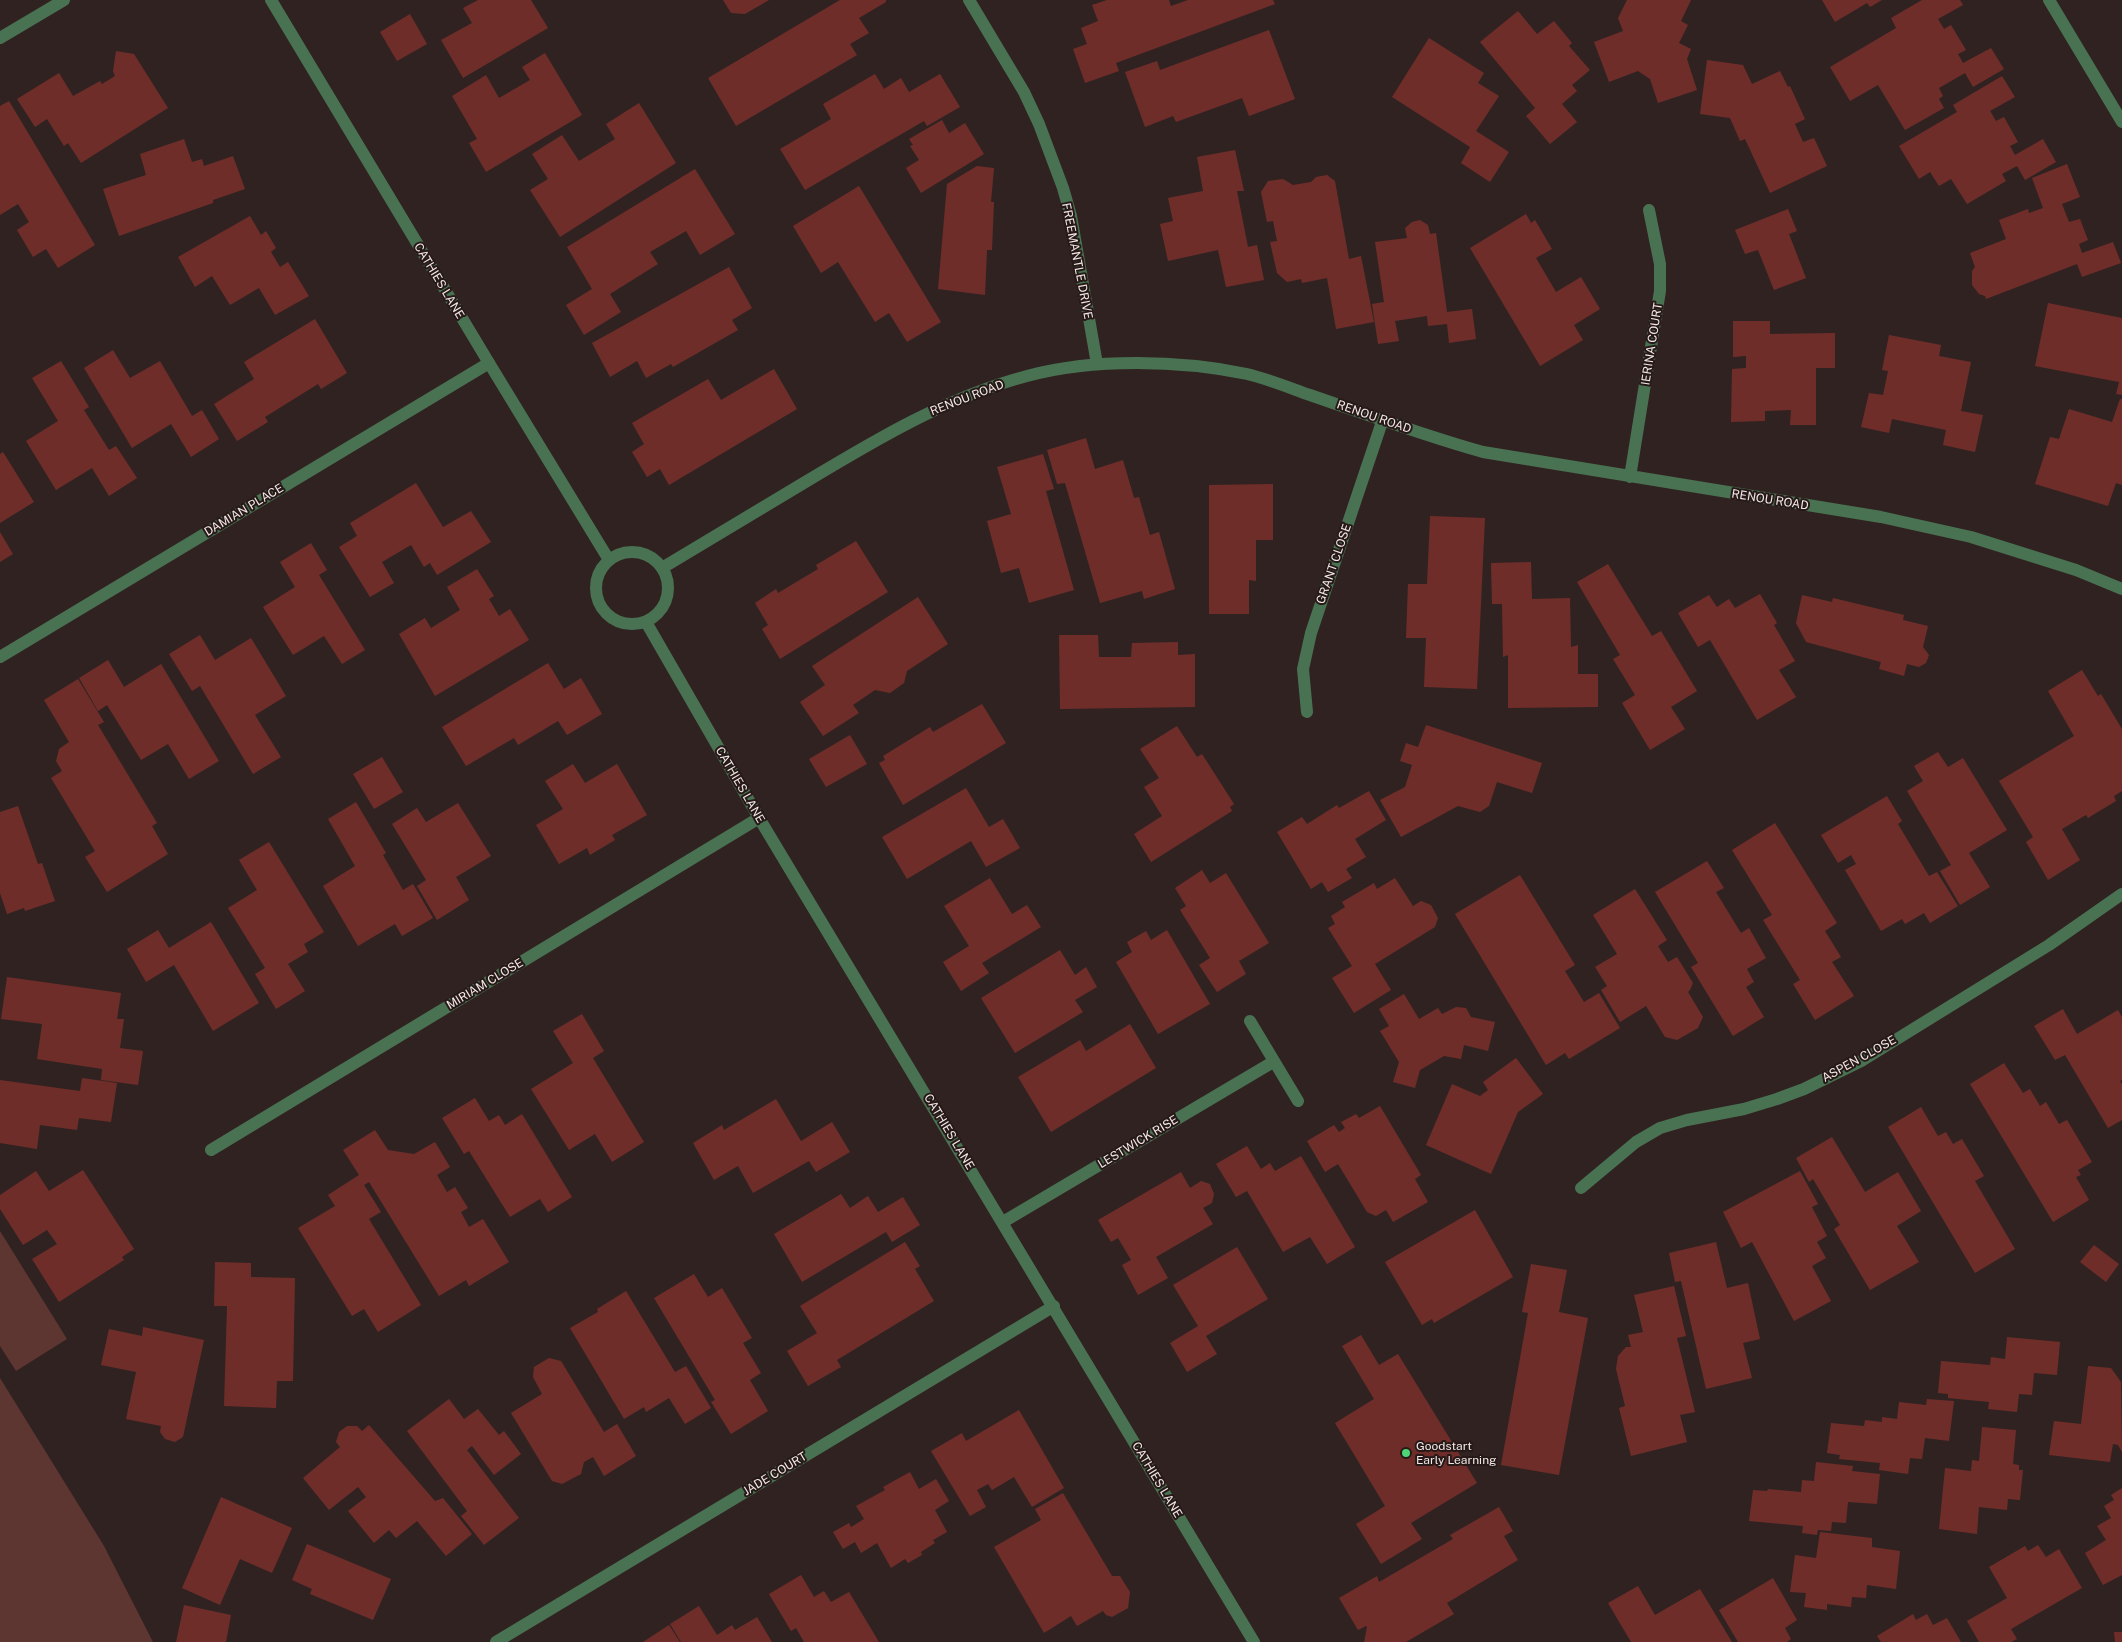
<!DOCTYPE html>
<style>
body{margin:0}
canvas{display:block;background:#302221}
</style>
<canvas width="2122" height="1642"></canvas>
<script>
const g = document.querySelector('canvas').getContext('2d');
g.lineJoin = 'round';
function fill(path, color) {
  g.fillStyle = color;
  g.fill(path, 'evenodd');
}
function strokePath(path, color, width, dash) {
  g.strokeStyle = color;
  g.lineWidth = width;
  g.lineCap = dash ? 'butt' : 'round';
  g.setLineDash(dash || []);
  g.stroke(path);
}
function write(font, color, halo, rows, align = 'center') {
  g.font = font + ' "Public Sans",sans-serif';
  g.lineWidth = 4;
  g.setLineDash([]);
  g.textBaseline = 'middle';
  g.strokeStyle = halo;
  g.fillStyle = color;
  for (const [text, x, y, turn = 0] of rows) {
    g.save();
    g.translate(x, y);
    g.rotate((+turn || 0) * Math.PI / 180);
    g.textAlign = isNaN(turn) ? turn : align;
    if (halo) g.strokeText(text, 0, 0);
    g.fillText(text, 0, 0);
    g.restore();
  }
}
fill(new Path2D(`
 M0,1231l67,108 -51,32 -16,-25z
 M0,1378l104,168 49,96h-153z`), '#5d3531');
fill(new Path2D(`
 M478,0h53l17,28 -85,50 -22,-38 31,-17 -9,-15z
 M723,0h46l-24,14 -14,-1z
 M840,0h46v2l-27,16 10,15 -19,11 7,11 -121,71 -28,-48z
 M1107,0h62l2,6 17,-6h85l2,4 -159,59 3,8 -34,12 -12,-34 14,-5 -6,-16 17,-7 -6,-16z
 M1627,0h64l-10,21 7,4 -9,18 12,6 -4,10 10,31 -39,13 -8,-24 -12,-8 -29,11 -15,-40 29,-11 -5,-13z
 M1822,0h60l-12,7 -3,-4 -32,19z
 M1922,0h38l3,5 -25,14 6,10 7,-4 15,25 -8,4 5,9 28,-15 13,21 -31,18 -8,-14 -26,15 4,8 -4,3 5,9 -39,22 -27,-45 -28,16 -20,-34 66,-39 -5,-10z
 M1518,11l19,23 17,-13 18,22 -3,3 21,24 -18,15 5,6 -15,13 15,18 -27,22 -24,-28 9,-8 -55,-66z
 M410,14l17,30 -30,17 -17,-29z
 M1269,30l26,69 -46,17 -7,-18 -66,24 -3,-6 -28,11 -20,-55 32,-11 3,9z
 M1429,38l55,35 -6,10 21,13 -23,35 33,21 -19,30 -29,-19 9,-16 -78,-50z
 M116,51l18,3 34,54 -87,55 -13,-20 -4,3 -17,-27 -12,8 -18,-28 42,-26 14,23 27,-15 2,3 13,-8 -2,-5z
 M545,53l37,62 -96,57 -17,-29 8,-4 -25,-43 34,-21 13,23 31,-18 -8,-13z
 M1707,60l36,5 9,19 28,-13 8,16 2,-1 15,33 -10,5 8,18 11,-4 13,28 -57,27 -25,-54 -5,2 -10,-23 -30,-4z
 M875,74l9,15 17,-11 8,14 31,-18 20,33 -33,19 -3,-5 -119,69 -25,-41 51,-30 -8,-15z
 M2002,76l13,21 -25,14 6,10 8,-4 14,25 -8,4 5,9 28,-16 13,23 -31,18 -8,-14 -15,8 4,7 -39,23 -16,-25 -12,7 -9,-14 -11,7 -20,-33 58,-34 -4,-7z
 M9,101l86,144 -37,23 -12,-19 -13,8 -16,-27 12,-8 -11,-18 -18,11v-109z
 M639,103l37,60 -116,74 -30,-47 18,-11 -16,-25 30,-19 17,26 36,-22 -9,-15z
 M942,120l7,13 16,-10 19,31 -63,39 -15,-25 13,-8 -9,-14 3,-1 -4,-6z
 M184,139l8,23 10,-3 2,7 29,-10 12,33 -32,11v3l-94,33 -16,-47 43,-14 -6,-21z
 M1235,150l9,41h-7l11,56 9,-2 7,35 -38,7 -8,-37 -50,11 -8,-37 13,-3 -5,-23 35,-7 -6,-34z
 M2067,164l13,33 -18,7 7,18 11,-3 8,21 -9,4 3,9 31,-11 8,21 -39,14 -5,-13 -91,35 -1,-3 -6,-2 -7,-9v-14l3,-4 -5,-14 36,-14 -7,-19 29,-11 1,4 14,-5 -11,-30z
 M977,166l17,2 -3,34h3l-2,48h-5l-2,45 -47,-6 9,-105z
 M695,169l40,65 -35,21 -14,-24 -36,21 8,12 -48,30 11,18 -37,23 -18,-30 26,-16 -25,-42z
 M1327,175l8,6 14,78 12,-3 13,66 -38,7 -9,-51 -25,5 -1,-4 -14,3 -10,-9 -7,-31 7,-1 -4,-20 -6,1 -6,-30 7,-11 15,-2 10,6 18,-3 5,-5z
 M859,186l82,136 -34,20 -18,-29 -14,9 -37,-60 -17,11 -28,-47z
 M1788,209l9,22 -8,3 17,44 -32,12 -16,-40 -13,4 -10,-24z
 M1526,214l5,9 4,-3 17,29 -16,9 20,34 25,-15 19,32 -26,16 9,15 -43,26 -70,-118z
 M250,216l11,19 5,-4 10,17 -5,4 9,15 8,-5 21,34 -34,19 -16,-27 -29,17 -18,-29 -17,11 -17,-30z
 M1420,220l8,5 2,9 6,-1 11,79 25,-3 4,30 -27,4 -2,-19 -19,2 -1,-10 -32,5 4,20 -21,3 -6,-40 12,-2 -9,-60 32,-4 -2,-10 7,-6z
 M729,267l23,41 -20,12 6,10 -65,37 -2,-3 -25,14 -9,-17 -27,16 -18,-34z
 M2048,303l74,15v77l-6,-1 3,-12 -84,-16z
 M315,319l32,54 -26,16 -3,-5 -53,33 3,5 -31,19 -23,-37 40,-25 -10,-17z
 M1733,321h37v13l65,-1v35h-19v57h-26l1,-15 -26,1v10l-34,1 1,-53 14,-1v-12l-13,1z
 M1889,335l52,10 -2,11 32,6 -10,49 22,4 -8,37 -32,-7 3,-15 -54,-11 -3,14 -28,-6 8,-34 14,2 5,-24 -6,-1z
 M113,350l17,28 30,-17 32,55 10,-6 17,29 -28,18 -20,-33 -39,24 -48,-80z
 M61,361l28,46 -5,3 25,40 7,-4 21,32 -28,18 -17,-28 -36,22 -30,-49 32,-20 -26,-43z
 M774,369l23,40 -128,76 -9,-16 -13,8 -15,-25 12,-8 -12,-21 76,-44 13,21z
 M2120,399h2v86l-6,-2 -8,23 -73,-22 15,-47 9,2 10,-30 43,13z
 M1086,438l9,31 28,-9 11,38 5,-1 11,38 9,-3 16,57 -31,10 -2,-8 -42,12 -35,-120 -8,1 -10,-34z
 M3,452l31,50 -34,21v-69z
 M1043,454l11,35 -8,2 28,99 -45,13 -10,-35 -18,5 -14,-52 24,-7 -14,-47z
 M416,483l27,44 28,-16 20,31 -54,33 -7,-12 -6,4 -13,-22 -29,17 12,21 -24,14 -31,-50 18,-11 -7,-13z
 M1273,484v56h-17v41l-7,-1v34h-40v-129z
 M1430,516l55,2 -8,171 -53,-2 2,-49h-20l2,-54h19z
 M0,532l13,22 -13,8z
 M856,541l32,51 -108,67 -18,-30 6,-4 -13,-22 21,-14 2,4 40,-24 -2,-4z
 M311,543l16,27 -8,5 46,75 -23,14 -18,-28 -31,19 -30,-48 32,-20 -15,-25z
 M1531,562l1,37 38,-1 1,49 7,-2v29h20v33l-90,1v-53l-5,2 -1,-53h-10l-1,-41z
 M1608,564l44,72 9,-5 36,60 -26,16 14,22 -35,21 -28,-47 13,-8 -22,-36 7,-4 -43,-73z
 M477,569l17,27 -5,3 10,17 11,-7 19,31 -94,56 -36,-62 26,-16 6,10 29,-18 -13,-23z
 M1760,594l17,29 -3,2 21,36 -16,9 17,27 -39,23 -47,-80 -12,7 -20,-34 31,-18 8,12 12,-8 6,9z
 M1802,595l30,7 1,-4 71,17 -1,5 25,6 -5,21 6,8 -3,8 -7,4 -12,-3 -3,12 -25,-7 2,-7 -75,-20 -10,-19z
 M918,597l30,47 -41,27 -3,12 -14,10 -15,-3 -22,15 6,8 -36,23 -23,-34 25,-17 -13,-19z
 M200,635l15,25 36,-22 35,58 -31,19 26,42 -28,17 -53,-88 -8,5 -23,-37z
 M1059,635h39l1,22h32l1,-14 46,-1v13l17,-1v53l-135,2z
 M108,660l16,27 37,-23 58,97 -30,18 -21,-35 -27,16 -34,-55 -9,6 -19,-33z
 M548,663l16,26 17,-11 21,36 -35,21 -9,-14 -40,24 -4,-7 -48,28 -24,-39z
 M2082,670l16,26 3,-2 21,35v62l-8,5 2,5 -28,17 -2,-3 -24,14 18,31 -32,20 -22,-38 7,-5 -34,-56 75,-45 -26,-45z
 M78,679l26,43 -6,3 59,98 -5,3 16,28 -61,38 -22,-35 10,-6 -44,-73 11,-7 -6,-10 3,-12 10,-7 -25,-42z
 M982,704l24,39 -103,62 -24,-42 6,-3 -2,-4 47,-29 3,5z
 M1426,725l116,38 -10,30 -35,-11 -8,24 -9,6 -22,-6 -57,31 -21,-37 25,-13 7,-22 -12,-4 6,-18 12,4z
 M1177,726l20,31 5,-3 32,50 -4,3 2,4 -81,51 -17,-28 28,-18 -18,-29 15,-9 -19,-29z
 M850,735l17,29 -41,23 -17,-28z
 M1938,752l10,15 15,-9 44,72 -38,23 21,34 -30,18 -20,-34 11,-6 -44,-74 16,-10 -9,-15z
 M382,757l21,35 -29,17 -21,-35z
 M573,764l12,19 32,-19 30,51 -35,20 3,5 -25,15 -3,-7 -28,16 -23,-39 27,-16 -18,-28z
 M966,788l23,39 14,-8 17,29 -34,19 -15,-26 -64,38 -25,-42z
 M1369,791l17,29 -31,19 11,18 -20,12 6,9 -24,14 -6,-10 -11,7 -34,-57 25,-15 5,7 30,-19 2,3z
 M1887,796l15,25 -4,3 31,52 8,-4 21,34 -28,17 -6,-10 -19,11 -3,-5 -21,12 -36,-61 11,-6 -5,-9 -13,8 -17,-28z
 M356,802l30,51 -3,2 20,35 10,-6 20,34 -31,18 -7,-12 -37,22 -35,-60 32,-20 -27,-47z
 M458,803l33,53 -35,21 13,23 -32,20 -20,-34 9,-6 -34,-56 25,-16 9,14z
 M18,806l20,58 4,-1 13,38 -30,10 -1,-3 -17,6 -7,-21v-81z
 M1775,823l62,100 -12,8 16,26 -9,5 22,34 -39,24 -22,-36 7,-4 -37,-60 9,-5 -40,-65z
 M269,842l55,90 -20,12 4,8 -20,12 17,27 -29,18 -21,-35 10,-6 -37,-60 29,-18 -18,-30z
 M1707,861l17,27 -8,4 25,41 8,-5 17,30 -19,11 7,13 -8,5 18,30 -31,19 -42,-69 7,-4 -43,-71z
 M1202,870l8,13 16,-10 43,70 -30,18 7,13 -29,18 -18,-27 11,-7 -30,-48 6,-4 -11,-18z
 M1520,875l55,90 -10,6 19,31 15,-9 21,35 -51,31 -4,-6 -19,12 -91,-151z
 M990,878l22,36 15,-9 14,22 -59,36 7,10 -28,18 -18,-29 26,-16 -25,-40z
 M1395,878l18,28 8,-5 10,4 7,13 -3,9 -60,37 16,26 -37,23 -22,-35 20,-12 -24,-38 7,-4 -4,-8 14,-9 -3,-5 32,-19 3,6z
 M1635,889l32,51 -9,6 10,16 9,-5 16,26 -3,7 -2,2 15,25 -5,11 -21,12 -12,-3 -19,-31 -26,16 -19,-32 6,-4 -12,-19 22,-13 -24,-39z
 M211,922l48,81 -46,28 -39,-66 -28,17 -19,-33 31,-19 11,18z
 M1167,930l43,74 -52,30 -42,-72 16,-10 -5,-10 19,-11 5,9z
 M1060,950l15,25 11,-8 11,20 -22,13 8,12 -68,41 -34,-55z
 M7,977l114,16 -4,26h7l-4,29 23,3 -5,34 -37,-5 1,-11 -65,-10 5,-35 -41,-5z
 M1404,994l15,25 19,-11 4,6 14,-7 10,1 5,9 24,5 -7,29 -24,-6 -3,14 -17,-3 -24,14 -5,18 -22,-6 6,-20 -19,-31 9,-5 -10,-17z
 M2063,1009l14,25 41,-24 4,7v63l-2,1 2,3v36l-14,8 -43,-73 -10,5 -21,-34z
 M582,1014l22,37 -11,7 51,84 -32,20 -17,-28 -26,16 -38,-61 42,-26 -20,-32z
 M1130,1024l26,44 -105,64 -33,-55 62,-37 6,11z
 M1516,1058l27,36 -25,18 -27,62 -65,-29 26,-61 28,12 8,-6 -5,-8z
 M2004,1063l19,30 7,-4 10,17 6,-4 13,22 8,-4 25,42 -14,8 3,5 -5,2 13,23 -36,22 -83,-138z
 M82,1078l35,5 -6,39 -32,-4 -2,12 -37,-5 -3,24 -37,-6v-63l80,11z
 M475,1098l14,23 10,-6 6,10 17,-11 50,83 -24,15 -8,-13 -30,18 -41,-66 -5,3 -22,-36z
 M776,1099l25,42 31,-19 18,30 -34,20 -7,-11 -56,32 -15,-27 -24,14 -21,-37 29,-18 2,5z
 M1380,1106l41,69 -6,4 13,23 -35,20 -7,-12 -10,6 -9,-4 -29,-48 -13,8 -18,-31 27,-16 5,7 6,-4 -4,-6 15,-8 3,4z
 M1921,1107l17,29 8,-4 7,12 9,-5 22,37 -9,5 40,68 -40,24 -87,-146z
 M375,1130l13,20 26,4 21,-12 15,25 -13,8 10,17 8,-5 13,21 -7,4 8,15 14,-8 26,43 -40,24 -3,-6 -27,16 -70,-114 -5,3 17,27 -12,7 52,86 -43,27 -14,-23 -12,7 -54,-88 37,-22 -7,-11 31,-20 -16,-25z
 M1832,1137l33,55 33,-20 23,39 -24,15 22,36 -49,28 -36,-61 6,-4 -27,-46 -4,3 -13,-24z
 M1247,1146l14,23 9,-6 5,8 26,-15 54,91 -28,17 -17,-27 -27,15 -36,-61 -11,6 -20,-33z
 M83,1170l51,79 -12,8 2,3 -65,42 -27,-43 25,-15 -10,-14 -24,15 -23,-36v-14l36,-24 13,20z
 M1800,1171l18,33 -6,3 15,29 -10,6 9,16 -14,8 19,35 -37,20 -42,-79 -11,6 -18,-36z
 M1181,1172l9,16 11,-7 9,3 4,10 -2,9 -9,5 10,16 -57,33 12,21 -30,17 -16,-30 9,-5 -13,-22 -7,4 -13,-22z
 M841,1194l9,14 18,-12 10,16 25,-15 17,28 -28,17 -6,-10 -84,50 -28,-48z
 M1475,1210l38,67 -79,46 -2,-4 -10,6 -37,-63z
 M905,1242l15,24 -5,3 19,32 -97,59 4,7 -33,19 -21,-35 30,-18 -17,-27z
 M1716,1242l11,46 21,-5 12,56 -17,4 9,35 -46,11 -25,-108 -6,1 -6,-29z
 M2094,1245l25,19 -13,18 -26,-20z
 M1237,1247l31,52 -62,37 11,18 -30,18 -17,-29 28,-17 -25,-41z
 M215,1262l36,1v14l44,1 -2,103h-16l-1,27 -52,-2 3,-100h-13z
 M1531,1264l36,6 -8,42 29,6 -29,157 -58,-10 27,-152 -6,-1z
 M694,1274l14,23 14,-9 30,50 -9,5 18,30 -11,7 18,31 -37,23 -20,-32 4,-2 -61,-102z
 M1674,1286l12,50 -9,2 18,74 -15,3 7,27 -56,14 -12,-48 6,-2 -9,-37 2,-13 8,-9h5l-3,-12 15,-3 -9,-37z
 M626,1291l49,81 11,-6 25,42 -26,16 -16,-26 -23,14 -2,-5 -20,12 -54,-91 28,-16 -1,-3z
 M143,1327l61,13 -21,97 -8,5 -10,-3 -5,-7 1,-6 -35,-7 10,-47 -35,-7 8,-36 33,7z
 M1361,1335l18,30 19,-11 79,129 -66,40 11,16 -41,25 -25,-40 29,-18 -50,-83 39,-24 -32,-53z
 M2007,1337l53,5 -3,33 -23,-2 -2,22 -13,-1 -2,18 -29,-3 1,-7 -41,-4v-4l-10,-1 3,-32 49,4 1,-8 14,2z
 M549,1358l12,3 43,71 13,-8 19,32 -32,20 -11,-19 -9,5 -3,12 -19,10 -10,-3 -41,-68 31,-19 -9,-17 1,-10z
 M2088,1366l23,2 10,14 1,70 -4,-7 -5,-1 -3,18 -61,-7 5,-34 27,3z
 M449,1399l15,20 14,-10 21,26 5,-4 17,23 -27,21 -22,-29 -5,4 52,68 -35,27 -23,-29 6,-5 -60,-80z
 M1927,1399l27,2 -5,40 -24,-3 -3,21 -12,-1 -2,16 -29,-4 1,-7 -41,-4 1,-4 -13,-2 4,-30 33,3 1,-6 17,2v-5l15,2 2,-17 27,3z
 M1019,1410l45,78 -32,19 -18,-30 -22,13 -4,-6 -11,6 9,17 -16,9 -39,-65 31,-18 4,8z
 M369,1425l66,76 8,-3 29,36 -26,22 -29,-35 -21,17 -7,-8 -15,13 -26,-32 18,-14 -8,-10 -29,23 -26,-32 37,-31 -4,-5 3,-10 8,-6h10l5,5z
 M1982,1427l34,3 -3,34 6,1v5h4l-3,30 -12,-1 -1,11 -28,-3 -2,27 -38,-5 6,-61 26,3 1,-11 7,1z
 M1816,1462l37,4 -1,5 28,3 -3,30 -29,-2 -2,21 -14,-1 -1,9 -13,-1 -1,5 -15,-2 1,-7 -54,-5 4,-31 14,1 1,-2 33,3 1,-12 12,1z
 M910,1472l9,17 17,-10 13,22 -14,9 12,22 -14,8 2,3 -14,9 1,3 -14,8 -3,-4 -14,9 -14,-25 -16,10 -6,-11 -12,7 -10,-17 16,-9 2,4 13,-8 -8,-13 29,-16 -2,-3z
 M2122,1488v87l-19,10 -18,-32 21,-13 -9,-14 14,-8 -7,-12 10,-6 -3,-5z
 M1063,1493l49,83h8l10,16 -2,16 -16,9 -6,-2 -3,-4 -26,15 -6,-10 -27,17 -50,-86 47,-27 -6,-11z
 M221,1497l71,31 -20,45 -32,-14 -20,46 -38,-17z
 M1499,1507l14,24 -9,5 14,24 -71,43 7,11 -48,28h-42l3,-15 -1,-1 -8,4 -19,-32 38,-22 2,6 74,-43 -3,-4z
 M1820,1532l52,6v9l28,4 -4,38 -29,-4 -1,13 -14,-1 -1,10 -24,-3v6l-23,-3 2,-14 -16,-1 5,-37 21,3z
 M307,1544l84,35 -18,41 -63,-26 2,-5 -20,-9z
 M2038,1545l8,12 13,-8 23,39 -71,41 6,10 -6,3h-32l-12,-21 40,-23 -18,-31 36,-21 3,5z
 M801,1575l13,22 10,-6 7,11 18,-10 30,50h-75l-8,-14 -5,3 -22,-37z
 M1773,1578l24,42 -12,8 6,11 -4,3h-49l-19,-32z
 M1638,1586l17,29 45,-26 32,53h-101l-23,-39z
 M184,1605l47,10 -5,27h-50z
 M699,1606l18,29 15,-10 3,5 22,-13 15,25h-91l-11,-18z
 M1913,1614l3,6 11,-6 6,11 14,-7 14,24h-80l-4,-6z
 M669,1625l11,17h-37z
 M2114,1632h8v10h-7z`), '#6f2d29');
strokePath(new Path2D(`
 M969,0l55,92 15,32 24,64 8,28 26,148
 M2049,0l73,122
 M0,38l64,-38
 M1630,477l30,-186v-27l-11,-54
 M662,568c49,-29 97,-58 145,-87 70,-42 140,-84 220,-105 66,-18 153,-16 220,-2 21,5 43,14 63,21 58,20 115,41 173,57l398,65 90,20 105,33 46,19
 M0,657l489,-294
 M1307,712l-4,-43 8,-36 72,-214
 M1250,1021l48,80
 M211,1150l548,-332
 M1581,1188l55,-46 24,-14 27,-8 57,-11 33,-10 27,-10 59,-29 186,-115 73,-51
 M1003,1222l270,-160
 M496,1642l558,-336`), '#497252', 12);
strokePath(new Path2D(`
 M271,0l218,363 120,197
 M596 588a36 36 0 1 1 72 0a36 36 0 1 1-72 0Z
 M646,622l113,196 495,824`), '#497252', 12);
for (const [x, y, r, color] of [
 [1406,1453,5,"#4cd676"]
]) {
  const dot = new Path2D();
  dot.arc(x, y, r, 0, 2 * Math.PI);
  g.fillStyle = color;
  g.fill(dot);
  strokePath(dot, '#261917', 2);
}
write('12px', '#f2e8e7', '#261917', [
 ["FREEMANTLE DRIVE",1077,261,79],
 ["CATHIES LANE",439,281,59],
 ["IERINA COURT",1652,344,-81],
 ["RENOU ROAD",967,398,-21],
 ["RENOU ROAD",1374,417,19],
 ["RENOU ROAD",1770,500,9],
 ["DAMIAN PLACE",244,510,-31],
 ["GRANT CLOSE",1334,564,-71],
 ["CATHIES LANE",740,785,60],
 ["MIRIAM CLOSE",485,984,-31],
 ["ASPEN CLOSE",1859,1059,-29],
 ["CATHIES LANE",949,1132,59],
 ["LESTWICK RISE",1138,1142,-31],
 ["JADE COURT",775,1474,-31],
 ["CATHIES LANE",1157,1480,59]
]);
write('12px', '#f2e8e7', '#261917', [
 ["Goodstart",1416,1446],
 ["Early Learning",1416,1460]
], 'left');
</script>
